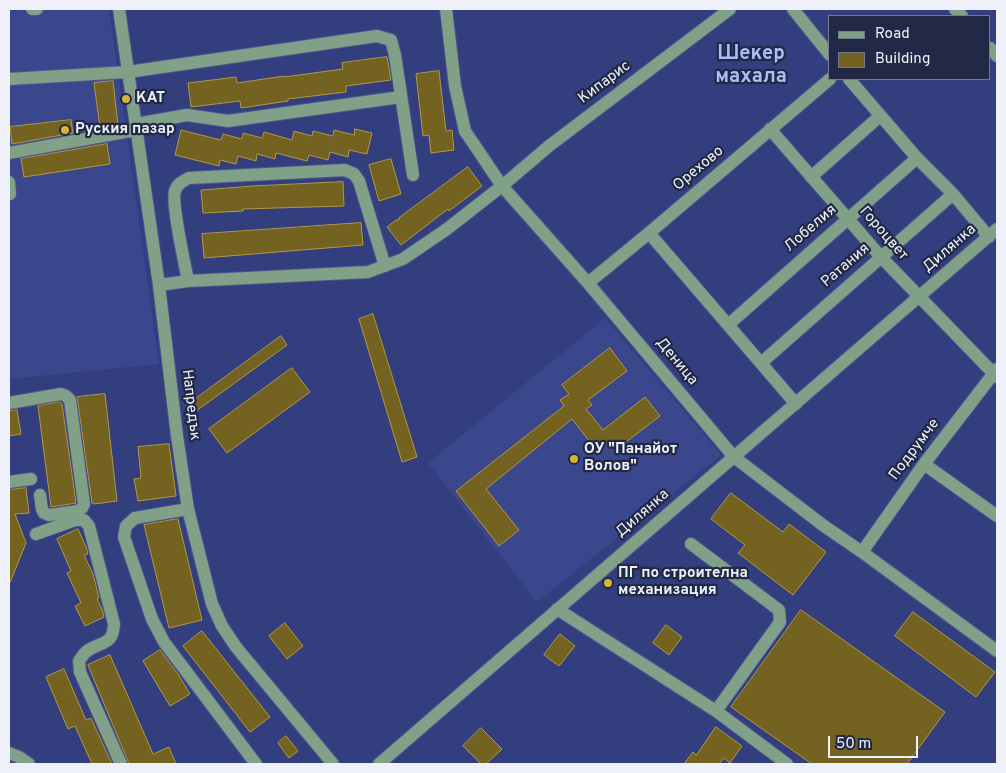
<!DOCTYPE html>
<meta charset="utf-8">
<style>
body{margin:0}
#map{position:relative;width:1006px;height:773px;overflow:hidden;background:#333e7e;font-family:Overpass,sans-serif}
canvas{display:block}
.frame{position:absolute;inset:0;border:10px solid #eef1f9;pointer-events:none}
.legend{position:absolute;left:828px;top:15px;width:162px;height:65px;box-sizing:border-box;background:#222946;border:1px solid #74798e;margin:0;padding:6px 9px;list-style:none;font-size:15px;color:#eef1f9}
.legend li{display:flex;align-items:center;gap:10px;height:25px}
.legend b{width:25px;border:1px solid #74798e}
.scale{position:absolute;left:828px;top:736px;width:90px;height:22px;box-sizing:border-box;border:2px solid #eef1f9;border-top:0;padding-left:6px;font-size:15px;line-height:18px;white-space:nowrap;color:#eef1f9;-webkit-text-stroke:4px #222946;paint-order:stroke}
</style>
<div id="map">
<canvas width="1006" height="773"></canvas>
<div class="frame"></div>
<ul class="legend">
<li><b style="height:6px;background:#81a088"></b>Road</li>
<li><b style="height:14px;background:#746220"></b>Building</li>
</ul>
<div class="scale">50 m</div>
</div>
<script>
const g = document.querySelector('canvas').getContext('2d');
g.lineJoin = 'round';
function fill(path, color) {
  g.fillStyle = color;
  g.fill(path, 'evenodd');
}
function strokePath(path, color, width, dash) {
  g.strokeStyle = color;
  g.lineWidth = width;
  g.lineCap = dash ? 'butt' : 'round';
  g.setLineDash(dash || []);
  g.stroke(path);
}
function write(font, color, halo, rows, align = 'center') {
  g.font = font + ' Overpass,sans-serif';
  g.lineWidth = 4.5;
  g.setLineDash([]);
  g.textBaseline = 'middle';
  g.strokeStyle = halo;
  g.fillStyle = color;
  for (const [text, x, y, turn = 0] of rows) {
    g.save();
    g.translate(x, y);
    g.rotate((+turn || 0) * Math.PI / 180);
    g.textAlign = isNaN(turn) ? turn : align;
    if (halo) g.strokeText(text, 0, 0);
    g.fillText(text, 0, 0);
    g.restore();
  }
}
fill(new Path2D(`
 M9,9h100l50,355 -150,15z
 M605,318l116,137 -184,147 -109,-139z`), '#3b478d');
const building = new Path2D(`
 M387,57l4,23 -45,6v6l-58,7v2l-47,7 -1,-7 -49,6 -3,-24 48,-6 1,6 47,-7v1l59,-8 -1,-6z
 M439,71l7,60 6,-1 2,20 -23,3 -2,-18 -6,1 -7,-62z
 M113,81l5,44 -18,3 -6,-45z
 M71,120l2,13 -61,11 -2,-17z
 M355,129l17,4 -5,21 -18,-4 -1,7 -18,-5 -2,8 -19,-5 -2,6 -31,-8 -1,6 -18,-5 -1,7 -18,-5 -2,8 -16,-4 -1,6 -44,-11 6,-25 40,10 2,-6 19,5 1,-6 19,5 2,-6 28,8 2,-9 18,5 1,-5 20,5 1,-6 20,5z
 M107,144l3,20 -86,13 -3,-18z
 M391,159l10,35 -22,7 -10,-36z
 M468,167l14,19 -33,25 -1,-2 -47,36 -14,-18 9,-7h3v-2z
 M343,182l1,24 -101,3v2l-40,2 -2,-23 52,-4z
 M361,223l2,22 -159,13 -2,-24z
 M373,314l44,143 -15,5 -43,-143z
 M281,336l6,9 -95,69 -6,-8z
 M610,348l17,23 -39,29 4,5 -6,4 17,21 42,-33 15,19 -43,33 -7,-9 -13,11 -25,-32 -86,70 33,41 -20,16 -43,-55 108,-85 -4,-6 9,-6 -7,-9z
 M292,368l18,24 -83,61 -18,-24z
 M105,394l12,107 -23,3 -2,-1 -15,-106z
 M60,402l2,2 14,99 -25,4 -13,-101z
 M17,410l4,24 -12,2v-25z
 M169,444l7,52 -38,5 -4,-22 7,-1 -3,-31z
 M26,488l3,25 -14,1 11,29 -17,42v-95z
 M731,493l52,39 6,-8 37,28 -33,43 -55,-42 7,-8 -34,-26z
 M178,519l24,101 -33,8 -25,-103z
 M78,529l8,18 2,7 -4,1 9,19 6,24 -2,1 5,10 2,8 -19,9 -10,-20 6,-3 -14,-30 4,-2 -14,-32z
 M801,610l144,102 -38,52h-95l-81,-57z
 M913,612l82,60 -19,25 -81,-61z
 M285,623l18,23 -16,13 -18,-23z
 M666,625l16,12 -13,18 -16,-12z
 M202,631l68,86 -20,15 -67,-86z
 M560,634l15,12 -16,20 -15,-11z
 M160,650l18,24 12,20 -20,12 -27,-45z
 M110,655l43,99 16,-7 7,17h-47l-41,-99z
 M64,669l22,51 5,-2 21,46h-20l-17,-38 -7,3 -22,-52z
 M716,727l26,19 -12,17 -6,-5 -5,6h-35l9,-12 3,3z
 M481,728l21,21 -16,15h-5l-18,-18z
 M286,736l12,15 -9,7 -11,-15z`);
fill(building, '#746220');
strokePath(building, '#b29944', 1);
const minor = new Path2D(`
 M32,9h5
 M119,9l40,276 18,151 11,73 24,95 10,22 14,21 97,117
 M446,9l9,77 10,45 37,55 86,97 146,174 90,69 38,26 135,99
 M793,9l37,46
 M955,9l7,7
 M990,48l7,8
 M9,79l119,-7 249,-36 14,4 4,15 18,120
 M849,79l68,79 36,36 36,43
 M136,124l51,-9 41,6 173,-24
 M770,129l111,128 116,120
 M9,153l127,-23
 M811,177l69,-61
 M9,182l1,12h-1
 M649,233l147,171
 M188,281c-3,-16 -17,-79 -13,-90 2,-7 8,-10 14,-13l156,-8 9,4 5,7 26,85
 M588,283l61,-50 181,-154
 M159,285l29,-4 180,-9 35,-13 44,-30 55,-43 47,-40 181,-137
 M728,325l189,-167
 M761,363l192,-169
 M9,403l52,-9 5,2 4,4 14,104 -2,4 -4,3 -29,4 -5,-2 -2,-4 -2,-14
 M924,464l73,52
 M9,482l22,-3
 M188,509l-53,9 -9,8 -2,11 28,82 12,23 92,122
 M36,534l39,-14h9l5,6 25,98c-1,22 -13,17 -27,27 -4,3 -6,7 -8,10l1,11 41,92
 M691,544l88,66 1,12 -64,89
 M862,552l62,-88 73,-95
 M557,609l159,102 71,53
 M9,753l10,4 10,7
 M379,764l618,-535`);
strokePath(minor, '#4d578f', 14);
strokePath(minor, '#81a088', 12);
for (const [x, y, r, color] of [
 [126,99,5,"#d7b434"],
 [65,130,5,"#d7b434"],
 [574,459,5,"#d7b434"],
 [608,583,5,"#d7b434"]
]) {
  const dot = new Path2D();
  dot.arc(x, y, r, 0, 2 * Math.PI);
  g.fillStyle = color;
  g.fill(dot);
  strokePath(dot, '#222946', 2);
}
write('15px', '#eef1f9', '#222946', [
 ["Кипарис",605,83,-37],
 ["Орехово",699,169,-40],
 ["Лобелия",811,229,-41],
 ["Гороцвет",883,234,49],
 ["Дилянка",950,249,-41],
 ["Ратания",846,266,-41],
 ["Деница",676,362,50],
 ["Напредък",190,405,83],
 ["Подрумче",915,450,-53],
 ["Дилянка",643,514,-41]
]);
write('bold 15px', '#eef1f9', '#222946', [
 ["КАТ",136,99],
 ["Руския пазар",75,130],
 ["ОУ \"Панайот",584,450],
 ["Волов\"",584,467],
 ["ПГ по строителна",618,574],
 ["механизация",618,591]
], 'left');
write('bold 20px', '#acbcf7', '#222946', [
 ["Шекер",751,55],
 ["махала",751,78]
]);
</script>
